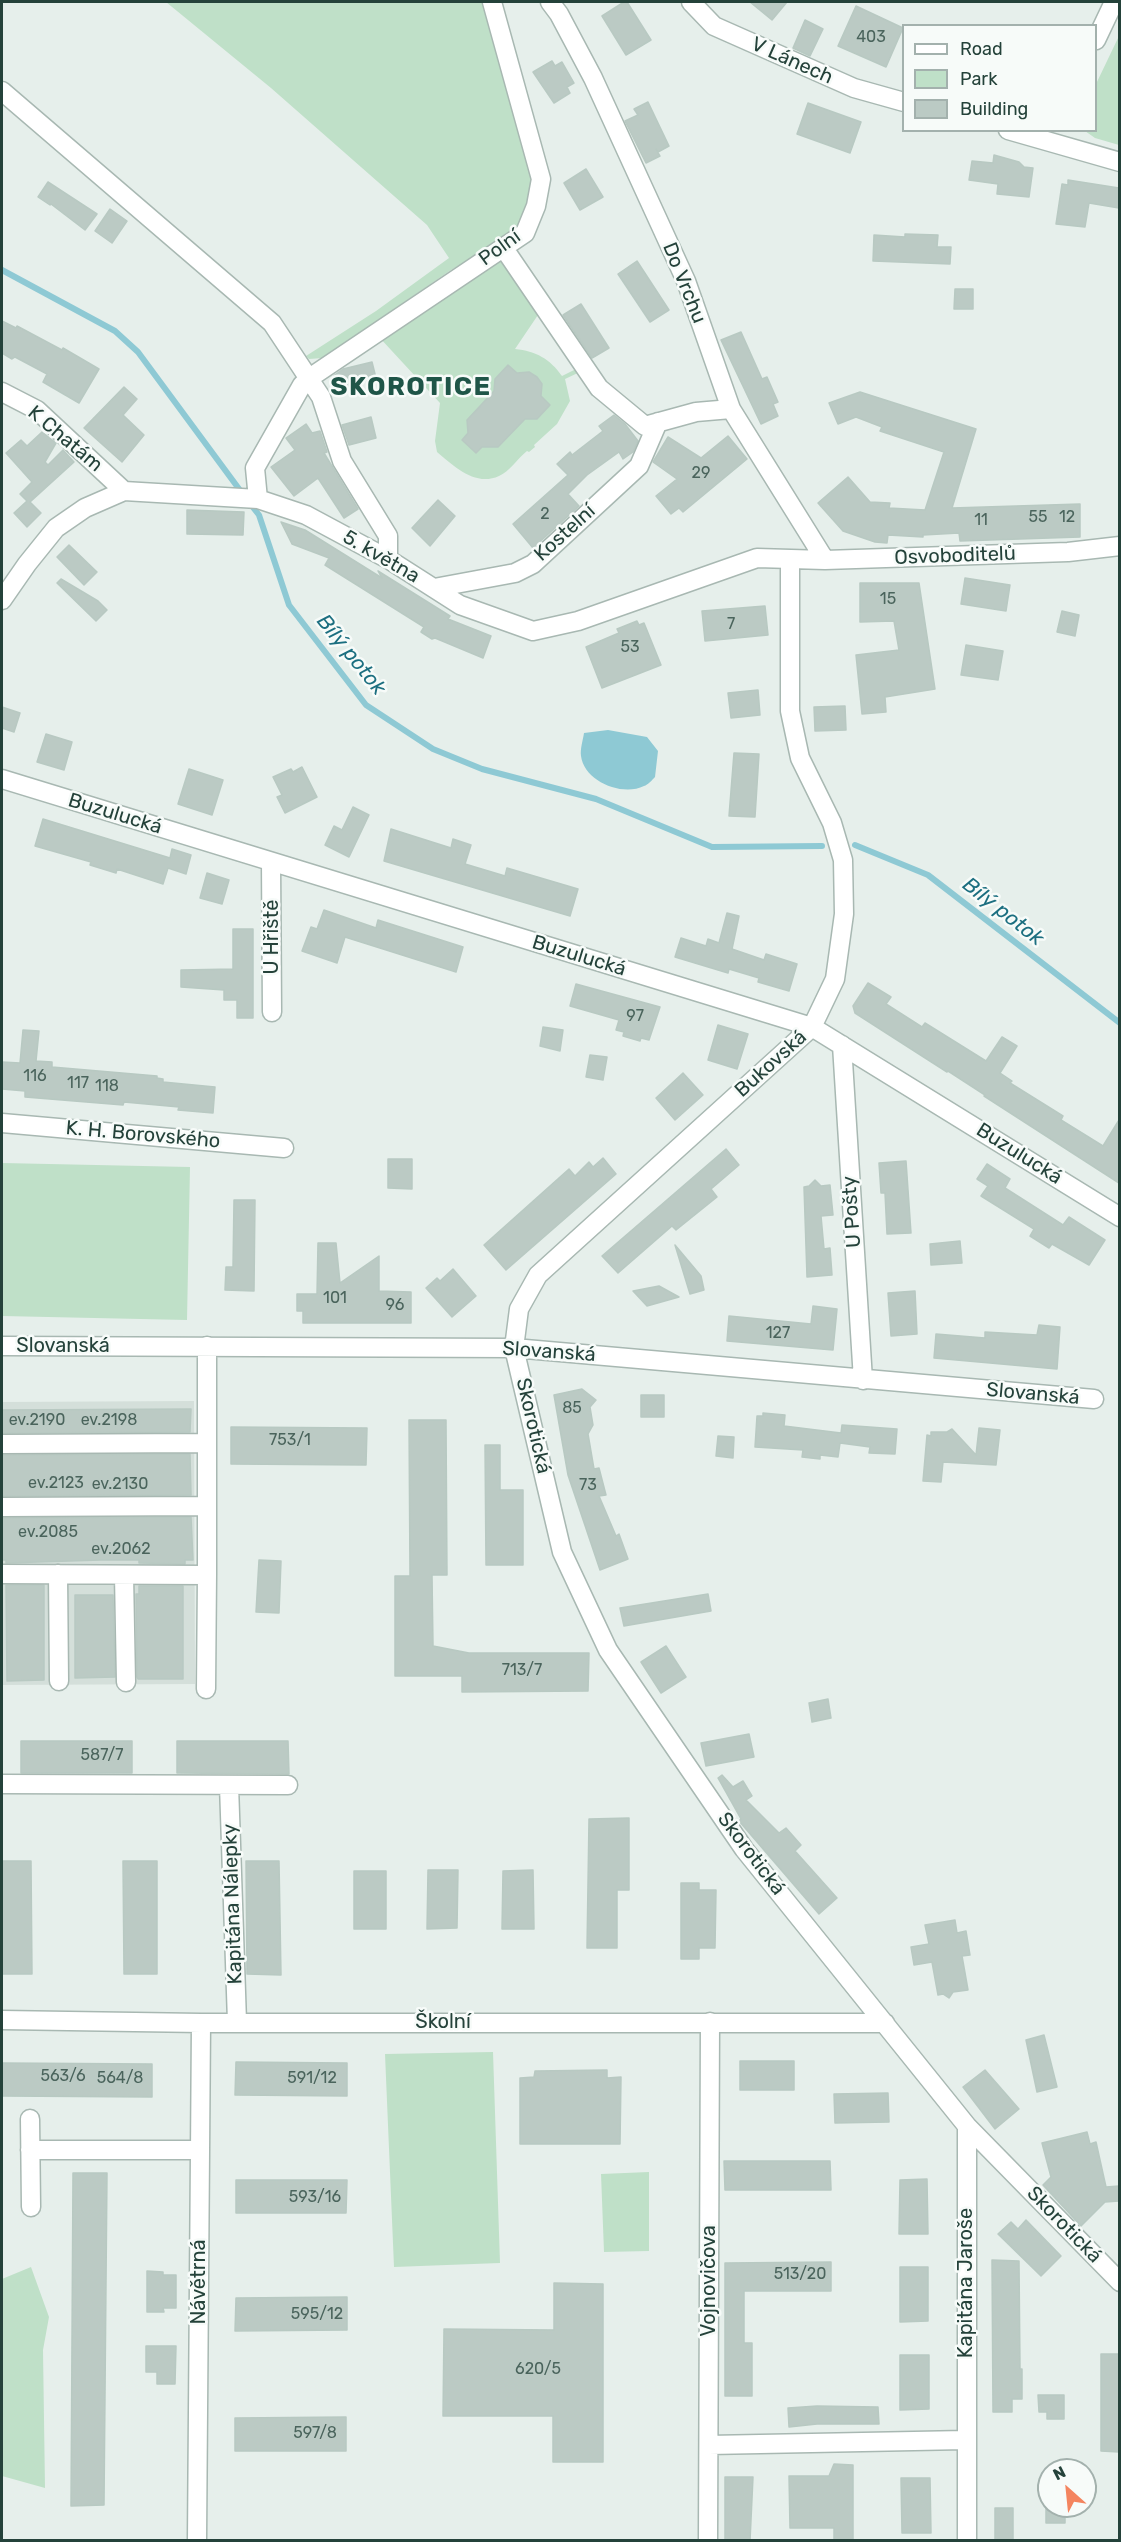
<!DOCTYPE html>
<meta charset="utf-8">
<style>
body{margin:0}
#map{position:relative;width:1121px;height:2542px;overflow:hidden;background:#e6efeb;font-family:Rubik,sans-serif}
canvas{display:block}
.frame{position:absolute;inset:0;border:3px solid #24423a;pointer-events:none}
.legend{position:absolute;left:902px;top:24px;width:195px;height:108px;box-sizing:border-box;background:#f7fbf9;border:2px solid #a3b1ad;margin:0;padding:8px 10px;list-style:none;font-size:18px;color:#24423a}
.legend li{display:flex;align-items:center;gap:12px;height:30px}
.legend b{width:30px;border:2px solid #a3b1ad}
.north{position:absolute;left:1037px;top:2458px;width:60px;height:60px;box-sizing:border-box;background:#f7fbf9;border:2px solid #a3b1ad;border-radius:50%;rotate:333deg;font-size:16px;font-weight:700;line-height:24px;text-align:center;color:#24423a}
.north::after{content:'';display:block;margin:auto;width:21px;height:27px;background:#f4845f;clip-path:polygon(50% 0,100% 100%,50% 72%,0 100%)}
</style>
<div id="map">
<canvas width="1121" height="2542"></canvas>
<div class="frame"></div>
<ul class="legend">
<li><b style="height:8px;background:#fff"></b>Road</li>
<li><b style="height:16px;background:#bfe0c8"></b>Park</li>
<li><b style="height:16px;background:#bbcac4"></b>Building</li>
</ul>
<div class="north">N</div>
</div>
<script>
const c = document.querySelector('canvas').getContext('2d');
c.lineJoin = 'round';
function fillPath(path, color) { c.fillStyle = color; c.fill(path, 'evenodd'); }
function trace(path, color, width, dash) { c.strokeStyle = color; c.lineWidth = width; c.lineCap = dash ? 'butt' : 'round'; c.setLineDash(dash || []); c.stroke(path); }
function label(font, color, halo, rows, align = 'center') {
  c.font = font + ' Rubik,sans-serif'; c.lineWidth = 5; c.setLineDash([]); c.textBaseline = 'middle'; c.strokeStyle = halo; c.fillStyle = color; for (const [text, x, y, turn = 0] of rows) {
    c.save(); c.translate(x, y); c.rotate((+turn || 0) * Math.PI / 180); c.textAlign = isNaN(turn) ? turn : align; if (halo) c.strokeText(text, 0, 0); c.fillText(text, 0, 0); c.restore();
  }
}
fillPath(new Path2D(`
 M194,1401L195,1684L2,1685V1402Z`), '#d4dfda');
fillPath(new Path2D(`
 M166,2H486L533,182L532,205L517,232L451,270L323,358L309,359L306,356L376,311L449,258L427,225L271,88Z
 M1119,36V145L1095,138L1085,131L1096,130V84Z
 M502,254L540,312L515,349C536,351 550,359 562,376L578,368L582,371L565,379L570,401L557,424L534,445L535,447L529,452L527,451C518,458 509,472 499,476C475,487 454,466 437,452L435,441L440,403L379,337Z
 M2,1163L190,1167L187,1320L2,1316Z
 M493,2052L500,2263L394,2267L385,2054Z
 M649,2172V2251L604,2252L601,2174Z
 M31,2267L49,2317L43,2350L45,2488L2,2476V2279Z`), '#bfe0c8');
fillPath(new Path2D(`
 M608,730L647,737L658,751L655,777C652,780 648,785 644,786C622,797 584,781 581,756C580,749 583,740 584,733Z`), '#8ec9d4');
trace(new Path2D(`
 M2,270L115,331L138,352L242,493
 M248,501L259,515L289,605L366,705L433,749L482,769L596,799L712,847L822,846
 M855,845L928,875L1120,1023`), '#8ec9d4', 6);
const building = new Path2D(`
 M624,2H627L651,40L626,55L602,16Z
 M750,2H787L772,20Z
 M856,6L903,28L886,67L838,46Z
 M805,20L823,29L810,56L793,48Z
 M552,61L555,66L562,62L574,83L567,87L570,93L554,103L533,72Z
 M648,102L669,146L658,152L656,149L660,156L646,163L625,121L638,115L634,109Z
 M808,103L861,122L850,153L797,134Z
 M994,155L1019,162L1024,167L1033,168L1029,197L997,194L998,184L969,180L972,161L993,163Z
 M586,169L603,197L580,210L564,183Z
 M1068,180L1119,188V208L1089,203L1085,227L1056,224L1062,184L1068,185Z
 M48,182L97,214L85,230L51,204L50,205L38,197Z
 M110,209L127,221L112,243L95,231Z
 M905,234L938,235L937,247H951L950,264L873,261L874,235L905,237Z
 M637,261L669,310L650,322L618,274Z
 M955,289H973V309H954Z
 M581,304L609,348L592,358L563,315Z
 M2,321L16,328L17,326L62,350L63,348L99,369L79,403L43,382L47,374L15,357L12,359L2,353Z
 M741,332L762,379L767,377L778,402L773,404L778,416L761,424L721,340Z
 M372,362L376,378L361,382L362,388L336,394L332,377L343,369Z
 M508,365L517,373L529,372L537,377L542,384L541,396L550,405L537,419H525L498,447H482L476,453L462,440L468,433L467,420L494,391L495,379Z
 M124,387L137,399L123,415L144,435L122,462L84,428Z
 M860,392L976,429L952,508L1080,504V537L960,541L959,533L923,535V537L888,535L887,543L875,542L843,531L818,503L848,477L870,502L890,503L889,508L925,510L944,452L880,431L882,427L856,417L838,424L829,403Z
 M614,415L625,424L638,441L633,452L623,459L619,452L587,475L568,494L579,506L533,548L513,524L568,475L557,464L570,452L572,455L603,431L599,426Z
 M371,417L376,438L349,445L342,425Z
 M306,424L312,433L320,431L327,452L324,453L358,509L344,518L318,478L294,496L271,467L295,450L286,438Z
 M42,432L56,443L45,462L48,465L63,450L74,462L30,502L41,513L27,527L14,513L27,501L20,494L32,482L6,453L21,440L27,446Z
 M728,436L747,459L683,512L679,508L671,514L656,496L677,479L653,462L668,437L701,458Z
 M438,500L455,516L430,546L412,528Z
 M187,510L244,512L243,535L187,534Z
 M281,522L305,530L382,578L378,571L450,616L448,619L491,636L483,658L435,638L432,639L421,632L424,627L325,565L329,558L292,544Z
 M69,545L97,572L84,585L57,557Z
 M965,578L1010,585L1006,611L961,604Z
 M61,579L98,601L107,610L96,621L57,583Z
 M860,583H919L935,689L885,697L886,712L862,714L856,655L899,650L894,621L860,622Z
 M765,606L768,635L705,641L702,611Z
 M1062,611L1079,615L1075,636L1057,632Z
 M637,621L639,625L644,623L661,665L602,688L586,647L619,633L617,629Z
 M966,645L1003,651L998,680L961,675Z
 M758,690L760,715L731,718L728,693Z
 M845,706L846,730L815,731L814,707Z
 M2,707L20,713L14,732L2,728Z
 M46,734L72,742L64,770L37,762Z
 M734,753L759,754L755,817L729,816Z
 M302,767L317,797L285,813L277,797L282,795L273,777L291,769L293,772Z
 M189,769L223,780L212,815L178,804Z
 M353,807L369,815L349,857L325,845L334,826L342,830Z
 M43,819L170,858L172,849L191,855L186,874L168,868L163,884L117,869L116,873L90,865L91,862L35,846Z
 M391,829L451,848L453,839L471,845L465,864L505,876L507,868L578,889L570,916L384,861Z
 M207,873L229,880L222,904L200,898Z
 M324,910L376,928L378,920L463,947L456,972L345,937L337,963L302,951L311,927L317,929Z
 M727,913L739,916L732,949L764,960L766,954L797,964L789,991L758,982L759,978L729,969L728,973L675,957L681,938L706,946L708,939L719,943Z
 M233,929H253V1018H237V1000H224V990L181,987V970L233,969Z
 M868,983L891,997L886,1004L922,1027L925,1023L986,1061L1002,1037L1017,1046L1000,1073L1012,1081L1010,1083L1063,1116L1061,1120L1103,1146L1119,1120V1183L984,1096L985,1095L948,1071L947,1072L855,1013L853,1006Z
 M576,984L660,1007L649,1040L641,1038L640,1041L623,1036L624,1032L616,1030L619,1020L570,1006Z
 M718,1025L748,1034L737,1069L708,1060Z
 M543,1027L563,1030L560,1051L540,1046Z
 M23,1030L39,1031L36,1061L52,1062V1067L157,1076V1078L163,1079V1082L215,1087L213,1113L178,1110L179,1107L124,1102L123,1105L25,1097V1091L2,1089V1062L20,1063Z
 M590,1055L607,1057L603,1080L586,1077Z
 M683,1073L703,1095L675,1120L656,1098Z
 M726,1149L739,1165L711,1189L717,1197L676,1230L672,1226L618,1273L602,1256Z
 M603,1158L616,1174L506,1270L484,1245L569,1169L575,1176L589,1162L593,1167Z
 M388,1159H412V1189L388,1188Z
 M906,1161L911,1233L887,1234L885,1193H881L879,1163Z
 M987,1164L1010,1179L1005,1188L1063,1225L1069,1217L1105,1240L1089,1265L1052,1244L1049,1248L1030,1236L1034,1229L981,1196L988,1186L977,1179Z
 M815,1180L821,1186L830,1185L833,1215L821,1216L824,1249L830,1248L832,1275L807,1277L804,1187L809,1186Z
 M234,1200H255L254,1291L225,1290L226,1267H233Z
 M960,1241L962,1263L931,1265L930,1244Z
 M318,1243H336L340,1283L379,1256V1291L411,1292V1323H303V1311H297V1294H317Z
 M675,1245L701,1276L704,1290L690,1294Z
 M453,1269L476,1296L452,1317L426,1288L437,1278L440,1281Z
 M659,1286L679,1297L647,1306L633,1291Z
 M915,1291L917,1334L891,1336L888,1293Z
 M813,1306L837,1309L833,1350L727,1341L729,1316L811,1324Z
 M1039,1325L1060,1327L1057,1369L934,1358L936,1334L985,1338V1332L1037,1335Z
 M582,1389L596,1400L590,1407L593,1425L588,1434L594,1469L599,1468L606,1495L599,1496L616,1536L619,1534L628,1559L600,1570L568,1475L554,1395Z
 M641,1395H664V1417H641Z
 M191,1409L190,1432L2,1433V1410Z
 M763,1413L785,1415L784,1426L841,1433L842,1425L897,1429L895,1454L869,1453L870,1447L840,1443L838,1457L820,1455V1459L802,1457L803,1450L755,1447L757,1416H763Z
 M409,1420H446L447,1575H432L433,1646L469,1653H589L588,1691L462,1692V1676H395V1576H410Z
 M231,1427L367,1428L366,1465L231,1464Z
 M979,1428L1000,1430L996,1465L943,1462L941,1482L923,1481L927,1435L931,1436V1432H947L952,1429L976,1455Z
 M718,1436L734,1437L733,1458L716,1456Z
 M485,1445H500V1490H523V1565H486Z
 M190,1454L191,1495L2,1496V1455Z
 M191,1517L193,1560H185V1564L139,1563V1560H101L6,1563V1560H2V1518Z
 M259,1560L281,1561L279,1613L256,1612Z
 M6,1585H44V1680L7,1681Z
 M139,1586H183V1679H138L137,1677L136,1594H139Z
 M708,1594L711,1611L624,1626L620,1608Z
 M75,1595H113L115,1677L75,1678Z
 M666,1646L686,1677L661,1693L641,1662Z
 M828,1699L831,1718L812,1722L809,1703Z
 M749,1734L754,1757L706,1766L701,1743Z
 M21,1741H132V1773H21Z
 M177,1741H288L289,1774L177,1773Z
 M722,1775L733,1787L743,1781L752,1796L746,1800L779,1833L786,1828L801,1845L795,1851L837,1898L819,1914L739,1821L741,1819L718,1778Z
 M629,1818V1890H617V1948H587L589,1819Z
 M2,1861H31L32,1974H2Z
 M123,1861H157V1974H124Z
 M246,1861H279L281,1975L247,1974Z
 M428,1870H458L457,1928L427,1929Z
 M533,1870L534,1929H502L503,1871Z
 M354,1871H386V1929H354Z
 M681,1883H699V1890H716L715,1948H699V1959H681Z
 M955,1920L957,1933L966,1931L970,1955L962,1956L968,1990L953,1992L949,1998L943,1994L938,1995L932,1962L914,1965L911,1947L929,1944L925,1925Z
 M1044,2035L1057,2087L1037,2092L1026,2040Z
 M740,2061H794V2090H740Z
 M236,2062L347,2063V2096L235,2095Z
 M2,2063L152,2064V2097L2,2096Z
 M607,2070V2078L621,2077L620,2144H520V2078L534,2077L535,2071Z
 M985,2070L1019,2109L995,2129L963,2087Z
 M888,2093L889,2122L835,2123L834,2094Z
 M1087,2132L1090,2144L1096,2142L1106,2187L1119,2186V2201L1105,2202L1081,2226L1043,2185L1051,2177L1042,2143Z
 M724,2161H830L831,2190H725Z
 M73,2173H107L104,2505L71,2506Z
 M927,2179L928,2234H899L900,2180Z
 M236,2180H347L346,2213H236Z
 M1026,2220L1061,2256L1041,2276L998,2234L1011,2222L1018,2229Z
 M992,2260L1019,2261L1020,2369H1022V2399H1012V2412H993Z
 M831,2262V2291H744V2343H752V2396H725V2263Z
 M900,2267H928V2321L900,2322Z
 M147,2271L163,2272V2275H176V2308H163L164,2312H147Z
 M554,2283L603,2284V2462H553V2416H443L444,2329L554,2330Z
 M347,2297V2330L235,2331L236,2298Z
 M146,2346H176L175,2384H157V2372H146Z
 M1101,2354H1119V2452L1101,2451Z
 M900,2355H929V2409L900,2410Z
 M1038,2395H1064V2419H1047V2412H1039Z
 M817,2406L878,2407L879,2424H817L789,2427L788,2408Z
 M346,2417V2451H235V2418Z
 M834,2464L853,2465V2541H834V2528H790L789,2476H829Z
 M725,2477H753L750,2541H725Z
 M901,2478H930L931,2533H902Z
 M1046,2506H1065V2523H1046Z
 M995,2508H1013V2541H995Z`);
fillPath(building, '#bbcac4');
trace(building, '#b8c9c2', 1.5);
const minor = new Path2D(`
 M550,2L559,14L593,78L686,281L731,409L825,560
 M691,2L714,26L854,88L904,102
 M1096,40L1114,2
 M2,91L272,323L321,397L342,461L388,536V559
 M1008,130L1120,162
 M503,247L599,388L645,426L696,412L731,409
 M2,392L37,410L124,491
 M258,499L255,468L302,385L308,379L525,233L536,206L541,179L492,2
 M790,561V711L800,758L832,823L843,860L844,914L835,979L812,1027L538,1275L519,1309L514,1348L562,1552L608,1650L744,1849L967,2126L1120,2282
 M434,588L515,573L533,564L639,466L658,422
 M2,600L27,564L56,528L85,508L124,491L258,499L306,515L388,559L460,605L533,631L578,621L757,558L825,560L1068,552L1120,546
 M2,779L812,1027L1120,1217
 M271,862L272,1012
 M842,1045L863,1380
 M2,1123L284,1148
 M2,1346L514,1348L1094,1399
 M2,1444L206,1443
 M2,1507L206,1506
 M2,1574L207,1575V1346
 M58,1574L59,1681
 M124,1575L126,1682
 M206,1689L207,1575
 M2,1784L288,1785
 M229,1785L237,2022
 M2,2020L201,2023H885
 M30,2119L31,2207
 M967,2126V2540
 M30,2150H200
 M709,2445L965,2440
 M197,2540L201,2023
 M708,2540L710,2022`);
trace(minor, '#a8b8b2', 21);
trace(minor, '#fff', 18);
label('16px', '#4a645c', null, [
 ["403",871,37],
 ["29",701,473],
 ["2",545,514],
 ["55",1038,517],
 ["12",1067,517],
 ["11",981,520],
 ["15",888,599],
 ["7",731,624],
 ["53",630,647],
 ["97",635,1016],
 ["116",35,1076],
 ["117",78,1083],
 ["118",107,1086],
 ["101",335,1298],
 ["96",395,1305],
 ["127",778,1333],
 ["85",572,1408],
 ["ev.2190",37,1420],
 ["ev.2198",109,1420],
 ["753/1",290,1440],
 ["ev.2123",56,1483],
 ["ev.2130",120,1484],
 ["73",588,1485],
 ["ev.2085",48,1532],
 ["ev.2062",121,1549],
 ["713/7",522,1670],
 ["587/7",102,1755],
 ["563/6",63,2076],
 ["564/8",120,2078],
 ["591/12",312,2078],
 ["593/16",315,2197],
 ["513/20",800,2274],
 ["595/12",317,2314],
 ["620/5",538,2369],
 ["597/8",315,2433]
]);
label('20px', '#24423a', '#f7fbf9', [
 ["V Lánech",792,61,24],
 ["Polní",500,248,-36],
 ["Do Vrchu",684,283,68],
 ["K Chatám",65,439,40],
 ["Kostelní",565,533,-42],
 ["Osvoboditelů",955,556,-2],
 ["5. května",381,557,30],
 ["Buzulucká",115,814,17],
 ["U Hřiště",272,937,-90],
 ["Buzulucká",579,956,17],
 ["Bukovská",771,1064,-42],
 ["K. H. Borovského",143,1135,5],
 ["Buzulucká",1019,1154,32],
 ["U Pošty",852,1212,-94],
 ["Slovanská",63,1346],
 ["Slovanská",549,1352,4],
 ["Slovanská",1033,1394,5],
 ["Skorotická",533,1426,77],
 ["Skorotická",751,1854,53],
 ["Kapitána Nálepky",233,1904,-92],
 ["Školní",443,2022],
 ["Skorotická",1064,2225,46],
 ["Vojnovičova",709,2281,-90],
 ["Návětrná",199,2282,-90],
 ["Kapitána Jaroše",966,2283,-90]
]);
label('italic 21px', '#1c6f80', '#f7fbf9', [
 ["Bílý potok",351,655,51],
 ["Bílý potok",1003,912,38]
]);
c.letterSpacing = '1.5px';
label('bold 26px', '#1f5548', '#f7fbf9', [
 ["SKOROTICE",411,387]
]);
c.letterSpacing = '0px';
</script>
